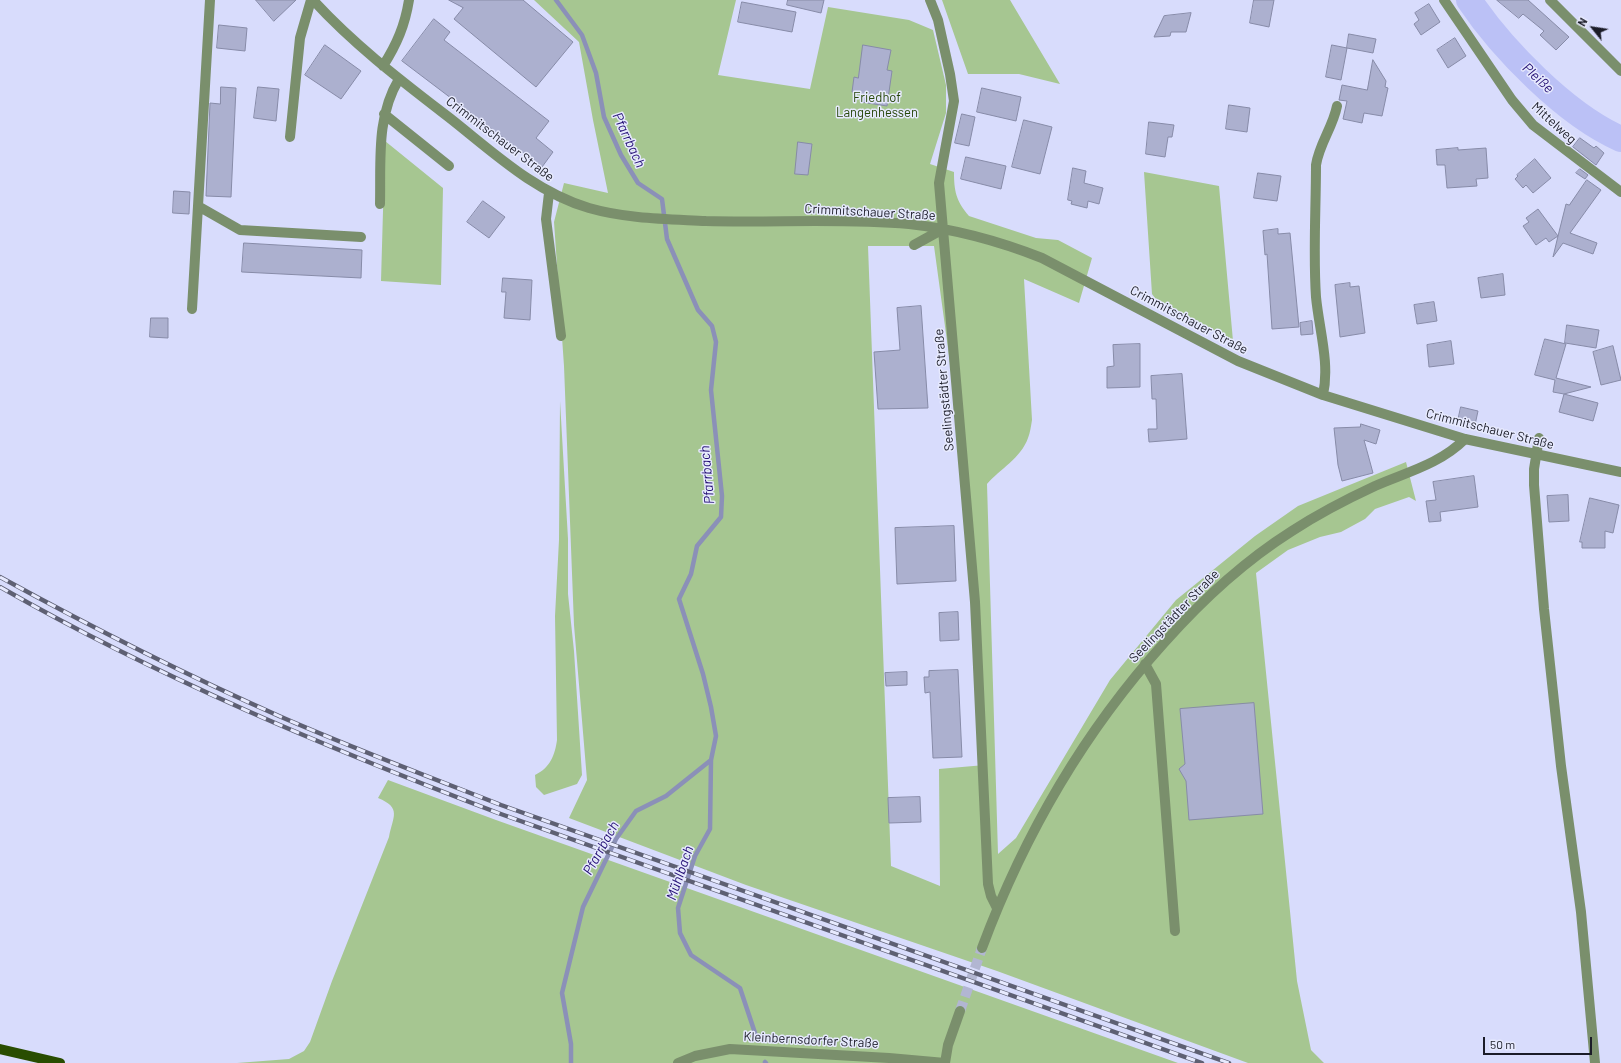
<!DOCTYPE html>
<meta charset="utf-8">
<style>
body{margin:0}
#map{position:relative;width:1621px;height:1063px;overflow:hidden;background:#d8dcfc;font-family:Barlow,sans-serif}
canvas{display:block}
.north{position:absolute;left:1573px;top:8px;width:40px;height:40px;-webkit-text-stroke:3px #e7eafe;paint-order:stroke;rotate:300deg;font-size:11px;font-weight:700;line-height:16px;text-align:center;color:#1b1c28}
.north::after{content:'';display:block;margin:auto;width:14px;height:18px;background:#1b1c28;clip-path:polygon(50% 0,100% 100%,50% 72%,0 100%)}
.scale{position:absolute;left:1483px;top:1037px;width:109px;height:18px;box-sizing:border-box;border:2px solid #1b1c28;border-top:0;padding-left:5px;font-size:12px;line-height:14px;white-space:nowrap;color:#1b1c28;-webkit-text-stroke:3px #e7eafe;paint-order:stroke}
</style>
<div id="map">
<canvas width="1621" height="1063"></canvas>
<div class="north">N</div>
<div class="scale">50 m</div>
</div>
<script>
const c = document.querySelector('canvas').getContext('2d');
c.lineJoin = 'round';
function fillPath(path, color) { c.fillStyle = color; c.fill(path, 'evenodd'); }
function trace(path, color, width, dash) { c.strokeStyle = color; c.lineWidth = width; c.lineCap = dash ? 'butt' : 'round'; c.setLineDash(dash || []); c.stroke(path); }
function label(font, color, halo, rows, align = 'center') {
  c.font = font + ' Barlow,sans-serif'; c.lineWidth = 3; c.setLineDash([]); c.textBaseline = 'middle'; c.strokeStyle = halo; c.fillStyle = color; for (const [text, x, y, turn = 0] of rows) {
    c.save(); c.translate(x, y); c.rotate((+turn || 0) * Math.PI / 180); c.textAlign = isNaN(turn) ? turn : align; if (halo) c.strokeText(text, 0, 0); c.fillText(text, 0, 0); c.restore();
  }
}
fillPath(new Path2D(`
 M534,0H736L718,75L810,89L828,7L909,20L933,30L946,85V113L930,164L954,172C954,191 956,201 969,216L1036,238L1058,240L1092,258L1079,303L1024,279L1032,420C1031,426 1030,433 1028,438C1021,458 1000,469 987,484L998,854L1016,838L1110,680L1176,600L1255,536L1298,506L1406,462L1416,501L1409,497L1375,509L1365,519L1341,532L1320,537L1288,550L1256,573L1297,981L1311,1050L1324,1063H1248L997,971L746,885L569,818L587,780L574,625L564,366L554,222L564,183L608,193L593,120L579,42ZM868,246H934L967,487L985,765L939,769L940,886L891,866Z
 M942,0H1010L1060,84L1019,74H968Z
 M385,141L443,188L441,285L381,281Z
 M1144,172L1219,186L1233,341L1155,298L1152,294Z
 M560,401L568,539V594L574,651L582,775L577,784L544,795L536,787L535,775C550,768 555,755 557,740L555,616L559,540Z
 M388,780L496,820L1178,1063H237L289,1059L304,1051L310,1042L332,981L389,837C393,816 402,808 378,798Z`), '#a6c691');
trace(new Path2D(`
 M556,0L582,35L596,73L604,117L621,155L638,183L662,199L667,239L698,310L712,326L716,342L711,390L722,496L721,517L697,546L691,574L679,599L703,674L711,707L716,736L711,760L666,796L636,811L616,839L583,907L562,993L571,1044V1063
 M711,760L710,829L695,856L678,908L680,933L691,955L740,988L756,1036
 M765,1062L766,1063`), '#8b90b8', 4.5);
trace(new Path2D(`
 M1469,0C1502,49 1566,115 1621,139`), '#bbc1f6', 26);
const building = new Path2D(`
 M256,0H296L274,21Z
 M449,0H523L573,42L536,87L454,19L463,8Z
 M788,0H824L821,13L787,5Z
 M1254,0H1274L1269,27L1250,23Z
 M1497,0H1528L1569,37L1556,50L1540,35L1544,31L1523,14L1519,18Z
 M742,2L796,12L792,32L738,22Z
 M1429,4L1440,22L1421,35L1414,24L1419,20L1415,13Z
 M1191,13L1186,32H1171L1170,36L1154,37L1164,16Z
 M434,19L450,32L444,40L549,121L536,138L553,152L542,167L402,61Z
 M219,25L247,28L245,51L217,48Z
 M1349,34L1376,39L1373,53L1347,48Z
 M1455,38L1466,56L1448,68L1437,50Z
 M325,45L361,71L341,99L305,75Z
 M863,45L891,50L887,70L892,71L887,106L861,102L862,94L852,92L854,77L858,78Z
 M1332,45L1347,48L1341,80L1326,77Z
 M1373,60L1386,81L1385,87L1388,88L1382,116L1364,113L1362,123L1343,119L1347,101L1339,100L1342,85L1367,90Z
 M221,87L236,88L231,197L206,196L210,103L220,104Z
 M258,87L279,89L276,121L254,118Z
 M982,88L1021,97L1016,121L977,112Z
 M1229,105L1250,108L1247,132L1226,129Z
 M962,114L975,117L969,146L955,143Z
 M1024,120L1052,127L1040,174L1012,167Z
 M1149,122L1174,125L1172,137H1168L1165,157L1146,154Z
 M1580,138L1594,148L1596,146L1604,153L1596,165L1573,147Z
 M798,142L812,144L808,175L795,174Z
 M1458,148V150L1486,148L1488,178L1476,179L1477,186L1447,188L1445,165H1437L1436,150Z
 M966,157L1006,166L1001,189L961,179Z
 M1535,159L1551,178L1533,193L1526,185L1523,188L1515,179L1518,176L1517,175Z
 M1073,168L1086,171L1084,183L1103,188L1099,204L1088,201L1087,208L1071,204L1072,201L1068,200Z
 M1580,169L1588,175L1585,179L1576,173Z
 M1258,173L1281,176L1277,201L1254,198Z
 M1587,180L1601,190L1570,233L1597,243L1593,254L1563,243L1553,257L1558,236L1549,242L1546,238L1536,245L1523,226L1529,222L1526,218L1538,209L1558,236L1566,204L1569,205Z
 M174,191L190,192L189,214L173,213Z
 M483,201L505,217L489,238L467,222Z
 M1278,229V234L1290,233L1299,327L1272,329L1267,254L1265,255L1263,231Z
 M244,243L362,250L361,278L242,272Z
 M1503,274L1505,295L1481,298L1478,278Z
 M503,278L532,280L530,320L504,318L506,292H502Z
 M1350,283V287L1359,286L1365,333L1340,337L1335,285Z
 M1434,302L1437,321L1417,324L1414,305Z
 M921,306L928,408L878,409L874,352L900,350L897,308Z
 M151,318H168V338L150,337Z
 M1312,321L1313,334L1301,335L1300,323Z
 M1567,325L1599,330L1596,348L1565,343Z
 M1545,339L1566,344L1556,378L1591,387L1564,394L1598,403L1593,421L1559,412L1564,394L1553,392L1555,380L1535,375Z
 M1451,341L1454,364L1429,367L1427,345Z
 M1140,344V387L1107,388V367L1114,366L1113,345Z
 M1613,346L1621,380L1601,385L1593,352Z
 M1182,374L1187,439L1149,442L1148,429H1157L1156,399H1152L1151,376Z
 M1461,407L1478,411L1475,425L1458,421Z
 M1361,424L1380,430L1376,444L1364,440L1373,473L1342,481L1338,465L1334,428L1360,427Z
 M1474,476L1478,507L1440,512L1441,521L1429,522L1426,501L1436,500L1433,482Z
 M1568,495L1569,521L1549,522L1547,496Z
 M1590,498L1619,505L1613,533L1605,531V548H1582V542H1580Z
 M954,526L956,581L897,584L895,528Z
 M958,612L959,640L940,641L939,613Z
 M958,670L962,757L933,758L930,692L925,693L924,677H929V671Z
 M907,672V685L886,686L885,673Z
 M1254,703L1263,814L1189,820L1186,781L1179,769L1185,764L1180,709Z
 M920,797L921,822L889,823L888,798Z`);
fillPath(building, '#acb0cf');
trace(building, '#878ba8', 1);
trace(new Path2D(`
 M960,1011L982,948`), '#b2b6d2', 10, [10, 5]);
trace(new Path2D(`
 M313,0C354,45 403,82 451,119C494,153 535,192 589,208C627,219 668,219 706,221C773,223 841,218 909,224C955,229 999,241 1042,258L1238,361L1323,395L1465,439L1621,472
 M930,0L938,20L950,74L954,101L939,183L975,602L988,884L991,896L997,908
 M1444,0L1512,100L1533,125L1621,192
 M1550,0L1621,71
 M383,66C397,44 405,25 409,0
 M384,114L449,166
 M290,137L300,38L311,0
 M549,193L546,219L561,336
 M380,204C381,161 376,117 399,79
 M198,206L240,230L361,237
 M914,245L943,229
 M192,309L210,0
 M1323,395C1330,363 1319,329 1316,297C1313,253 1316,209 1316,165C1319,144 1333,127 1337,106
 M1539,438L1534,469V485L1544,609L1561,766L1581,912L1595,1063
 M1145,664L1156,684L1175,931
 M982,948C1024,835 1083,733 1164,643C1202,600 1243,562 1292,531C1318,514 1347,499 1375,486C1407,472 1440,464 1465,439
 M678,1063L695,1056L730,1049L889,1058L945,1063
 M945,1063L948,1045L960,1011`), '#7a8f6c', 10);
trace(new Path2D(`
 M0,1049L60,1063`), '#294d01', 10);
const rail = new Path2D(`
 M0,577C91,627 184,674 279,716C352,748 427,776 501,805L1229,1063
 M0,587C159,678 328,748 498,813L1202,1063`);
trace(rail, '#5e6073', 4.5);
trace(rail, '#e7eafe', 3, [9]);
label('13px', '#274609', '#e7eafe', [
 ["Friedhof",877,98],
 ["Langenhessen",877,113]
]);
label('13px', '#1b1c28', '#e7eafe', [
 ["Mittelweg",1554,123,42],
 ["Crimmitschauer Straße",500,139,37],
 ["Crimmitschauer Straße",870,212,3],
 ["Crimmitschauer Straße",1189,320,28],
 ["Seelingstädter Straße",944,390,-95],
 ["Crimmitschauer Straße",1490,429,14],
 ["Seelingstädter Straße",1174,616,-46],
 ["Kleinbernsdorfer Straße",811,1040,3]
]);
label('italic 14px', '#230f74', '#e7eafe', [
 ["Pleiße",1538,78,43],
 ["Pfarrbach",629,140,65],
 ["Pfarrbach",707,475,-95],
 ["Pfarrbach",601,848,-61],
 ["Mühlbach",680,873,-71]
]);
</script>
